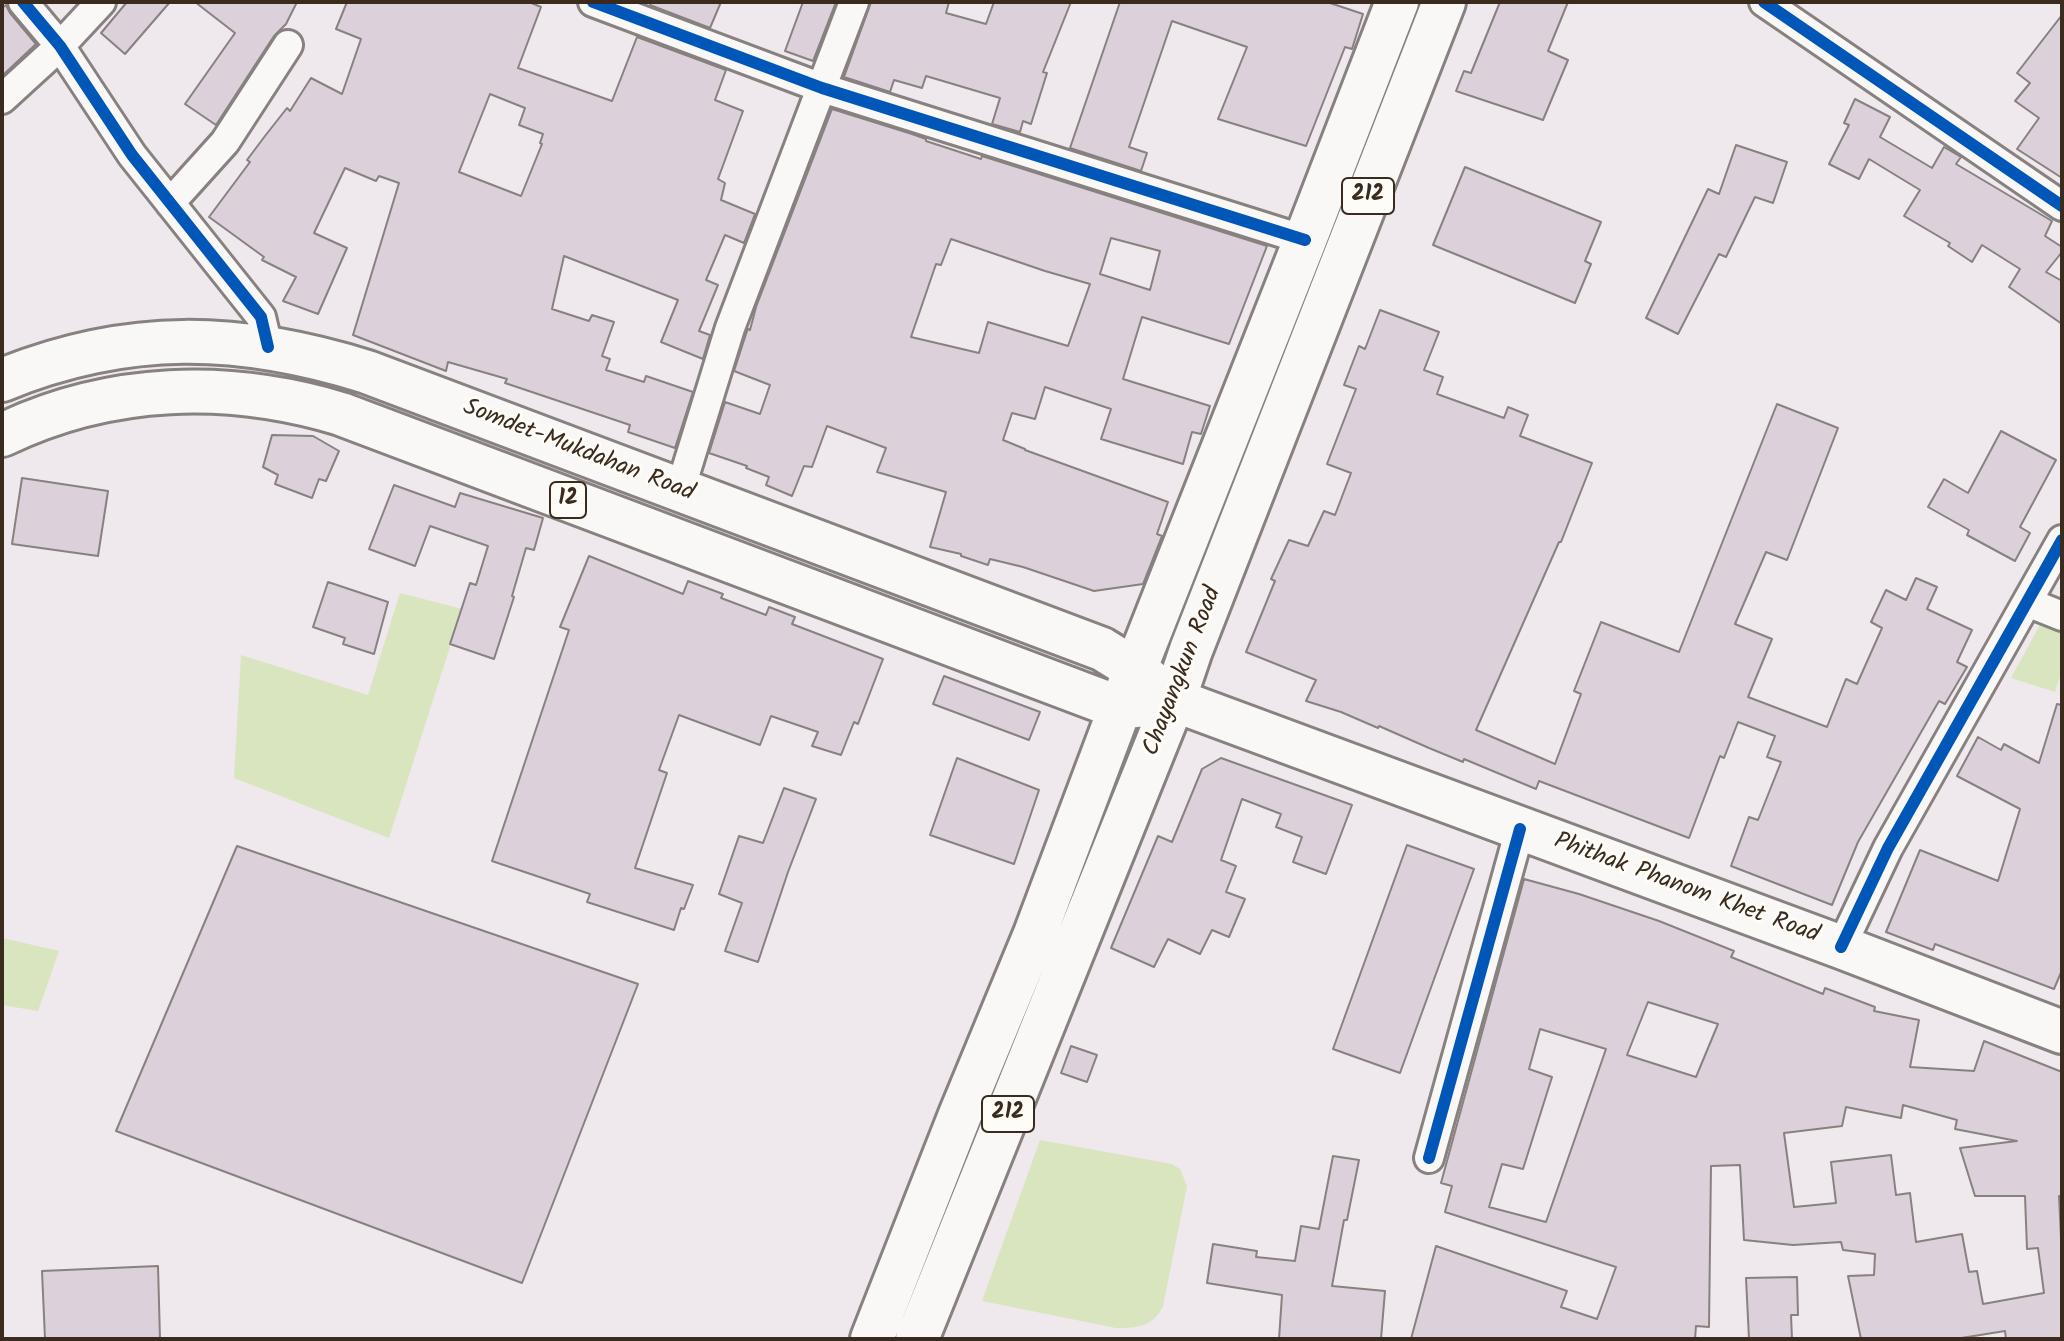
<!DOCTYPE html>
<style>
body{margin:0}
#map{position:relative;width:2064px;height:1341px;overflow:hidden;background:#efe8ec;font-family:Kalam,sans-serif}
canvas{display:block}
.frame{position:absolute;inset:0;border:4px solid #3b2a1e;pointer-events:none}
</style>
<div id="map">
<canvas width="2064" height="1341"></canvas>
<div class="frame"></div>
</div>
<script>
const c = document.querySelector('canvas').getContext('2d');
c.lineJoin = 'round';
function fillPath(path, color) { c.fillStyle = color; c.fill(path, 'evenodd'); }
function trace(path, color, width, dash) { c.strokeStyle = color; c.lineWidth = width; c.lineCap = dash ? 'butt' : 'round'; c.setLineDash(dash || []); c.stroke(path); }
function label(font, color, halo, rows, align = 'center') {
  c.font = font + ' Kalam,sans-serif'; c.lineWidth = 6; c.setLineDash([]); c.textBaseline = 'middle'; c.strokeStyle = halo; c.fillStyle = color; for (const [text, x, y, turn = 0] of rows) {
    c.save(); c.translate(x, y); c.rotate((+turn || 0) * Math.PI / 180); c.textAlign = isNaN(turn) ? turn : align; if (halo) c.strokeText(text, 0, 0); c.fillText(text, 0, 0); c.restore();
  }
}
fillPath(new Path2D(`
 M400,593L462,609L389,838L234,778L241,655L368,695Z
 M2042,621L2062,629V670L2055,692L2011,678Z
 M2,938L59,951L38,1011L2,1005Z
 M1040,1140L1172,1164L1180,1169L1187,1186L1163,1306C1153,1327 1137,1328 1116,1328L982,1301Z`), '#d9e5bf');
const building = new Path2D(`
 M127,2H170L125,54L101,33Z
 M195,2H297L286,24L274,36L216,125L185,104L235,33Z
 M347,2H529L541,7L518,68L612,101L637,37L726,70L715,100L743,111L718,179L725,183L721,200L755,214L744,243L725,235L706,280L718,285L699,331L710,335L703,359L661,342L678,300L564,256L552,309L589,321L592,315L614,322L602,356L610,359L606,370L644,382L646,376L693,392L675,448L628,432L630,425L505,383L507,379L448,362L446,371L353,335L399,183L379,176L376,181L345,168L314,233L347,248L318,314L283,301L296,277L262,260L264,257L209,217L250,162L247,160L265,136L287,108L290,111L311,78L342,94L361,39L336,29ZM490,94L525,108L519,125L543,134L540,143L542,144L521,196L459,172Z
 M651,2H721L710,28L650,5Z
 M803,2H836L813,61L785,51Z
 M871,2H949L946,13L986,24L994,2H1071L1043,72L1047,73L1031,124L1023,121L1020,132L992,124L1000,98L926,76L922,88L894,80L890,92L844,77Z
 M1120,2H1327L1363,14L1352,49L1345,47L1306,146L1218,119L1247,47L1172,21L1129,147L1147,153L1141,171L1070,148Z
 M1500,2H1568L1548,51L1568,60L1543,120L1456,91L1464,71L1471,73Z
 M6,5L10,13L36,44L2,76V8Z
 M2062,15V178L2017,149L2039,118L2015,101L2030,83L2017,73Z
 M1855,99L1890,117L1880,137L1932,168L1944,147L1961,157L1956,164L2052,221L2045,236L2062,247V252L2046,272L2062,281V324L2009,287L2020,269L1982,245L1972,262L1948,246L1950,243L1904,216L1920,190L1869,159L1859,179L1829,164L1849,125L1844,123Z
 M832,109L912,134L926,139V141L981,159L982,156L1267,246L1229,344L1142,317L1123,379L1210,406L1201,434L1192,432L1183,464L1101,439L1111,409L1045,387L1035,419L1012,413L1003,440L1025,449V450L1168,502L1157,534L1162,536L1143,584L1094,591L1023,567L990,559L988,565L961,556V554L930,547L946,492L877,472L886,448L827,426L812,467L804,466L792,496L766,485L769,477L746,468L747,466L709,453L725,402L760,414L770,385L734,371L746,334L748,329L750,330L756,307ZM1111,238L1160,251L1150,290L1100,274ZM951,239L1045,271L1090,284L1068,346L988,322L979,353L911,337L936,264L941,265Z
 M1736,145L1787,162L1773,203L1755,197L1726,257L1719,254L1678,334L1646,318L1708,189L1719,194Z
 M1465,167L1601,222L1585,261L1591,264L1575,303L1433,245Z
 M1380,310L1439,332L1424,370L1443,377L1437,394L1504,418L1508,407L1528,415L1520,436L1592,463L1561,542H1559L1476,730L1555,764L1581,694L1574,691L1601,622L1679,652L1777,404L1838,428L1787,560L1766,552L1735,624L1772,639L1748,697L1827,727L1846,679L1857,684L1882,628L1871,622L1886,590L1906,600L1916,578L1937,587L1927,609L1972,630L1957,662L1967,667L1945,704L1939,701L1858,842L1832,905L1731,866L1749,817L1758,820L1781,762L1767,757L1775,736L1738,722L1724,758L1720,756L1689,838L1539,781L1536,789L1464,759L1463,762L1429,748L1379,726L1378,728L1341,712L1306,701L1316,680L1246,652L1275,581L1271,579L1289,540L1308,546L1324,511L1335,515L1351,473L1327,464L1356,389L1344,385L1359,346L1365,349Z
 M2001,431L2056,460L2020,527L2030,533L2015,561L1967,535L1969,530L1928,507L1944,479L1968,493Z
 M272,435L313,436L339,451L326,481L319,479L312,498L275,484L278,475L263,467Z
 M22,478L108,491L98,556L12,544Z
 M394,485L455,507L460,493L543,518L534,550L526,548L512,596L514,597L494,659L450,644L470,583L476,585L488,546L430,526L415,566L369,549Z
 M589,556L683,594L688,581L723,594L721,598L766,615L769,607L795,617L792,624L883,659L858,724L854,722L841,755L812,746L818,732L771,716L760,745L679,715L659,770L667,773L635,868L693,885L684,909L681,908L674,930L587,902L590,894L492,861L569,630L560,627Z
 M328,582L388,602L374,654L343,644L345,638L313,627Z
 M944,676L1040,712L1029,740L933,704Z
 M2057,704L2062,705V970L2054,989L1935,944L1933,950L1886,932L1920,850L1998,881L2020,809L1957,776L1978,737L2001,750L2004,744L2039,763Z
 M957,758L1039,790L1014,864L930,835Z
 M1221,758L1352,805L1326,874L1293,862L1302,837L1276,827L1281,814L1242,799L1221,860L1236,866L1226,892L1245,899L1229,937L1212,930L1200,954L1168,939L1154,967L1111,948L1158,836L1172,842L1202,769Z
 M784,788L816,799L788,872L758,962L725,951L742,903L719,894L739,836L763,843Z
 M1407,845L1474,869L1400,1073L1333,1049Z
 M237,846L638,984L522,1283L116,1131Z
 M1524,879L1579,894L1659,921L1734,951L1731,957L1823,994L1825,988L1875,1007L1874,1011L1919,1020L1910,1067L1974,1071L1984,1041L2062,1072V1196H2059L2062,1259V1339H2006L2005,1331L1955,1339H1861L1848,1276L1874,1275L1875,1254L1843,1250L1841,1242L1793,1245L1744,1240L1740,1165L1711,1166L1709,1327L1696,1326L1695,1339H1411L1436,1246L1567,1291L1561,1307L1597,1319L1616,1267L1445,1212L1452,1186L1441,1183ZM1648,1002L1718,1024L1696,1077L1627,1055ZM1540,1029L1606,1049L1546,1222L1489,1207L1502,1164L1523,1169L1552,1077L1529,1069ZM1903,1105L1957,1120L1955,1129L2017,1141L1960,1148L1975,1196H2025L2027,1249L2038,1248L2044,1293L1983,1304L1977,1271L1969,1272L1962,1234L1916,1242L1910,1193L1896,1195L1891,1155L1831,1162L1836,1203L1794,1207L1784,1133L1842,1126L1846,1107L1901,1118Z
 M1071,1046L1097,1055L1087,1082L1061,1073Z
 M1333,1156L1359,1160L1347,1220H1344L1332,1286L1385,1291L1381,1339H1279L1282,1295L1207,1283L1213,1244L1257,1251L1256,1257L1295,1261L1301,1226L1319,1229Z
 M158,1266L160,1339H45L42,1271Z
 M1797,1277L1798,1315H1791L1792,1339H1749L1746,1278Z`);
fillPath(building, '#dcd0da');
trace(building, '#878180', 2);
const minor = new Path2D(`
 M23,2L60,46L132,155L261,317L268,347
 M593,2L822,88L1305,240
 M1764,2L2062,206
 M2,99L60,46L101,2
 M170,203L225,142L288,45
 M680,490L730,328L854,2
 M2027,602L2062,616
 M1841,947L1888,848L2062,540
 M1429,1158L1520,829`);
const primary = new Path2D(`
 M2,380C127,329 239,332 367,372L1102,649L1136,670L1174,700L1841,947L2062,1032
 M2,435C110,383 228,380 341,414L1120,708L1146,705
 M872,1339L960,1115L1035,934L1120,708L1305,240L1397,2
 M917,1339L1174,700L1191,650L1444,2`);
trace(minor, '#878180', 34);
trace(primary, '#878180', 48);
trace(minor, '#f9f8f7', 28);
trace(primary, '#f9f8f7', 42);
trace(new Path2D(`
 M23,2L60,46L132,155L261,317L268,347
 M593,2L822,88L1305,240
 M1764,2L2062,206
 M1841,947L1888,848L2062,540
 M1429,1158L1520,829`), '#0057b8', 12);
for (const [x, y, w] of [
 [1368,196,52],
 [568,500,36],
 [1008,1114,52]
]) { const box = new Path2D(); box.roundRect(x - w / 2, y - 18, w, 36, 6); c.fillStyle = '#fdfcf7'; c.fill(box); trace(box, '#3b2a1e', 2); }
label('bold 22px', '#3b2a1e', null, [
 ["212",1368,196],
 ["12",568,500],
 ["212",1008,1114]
]);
label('24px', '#3b2a1e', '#fdfcf7', [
 ["Somdet-Mukdahan Road",578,452,21],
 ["Chayangkun Road",1184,672,-69],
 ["Phithak Phanom Khet Road",1686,890,20]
]);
</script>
